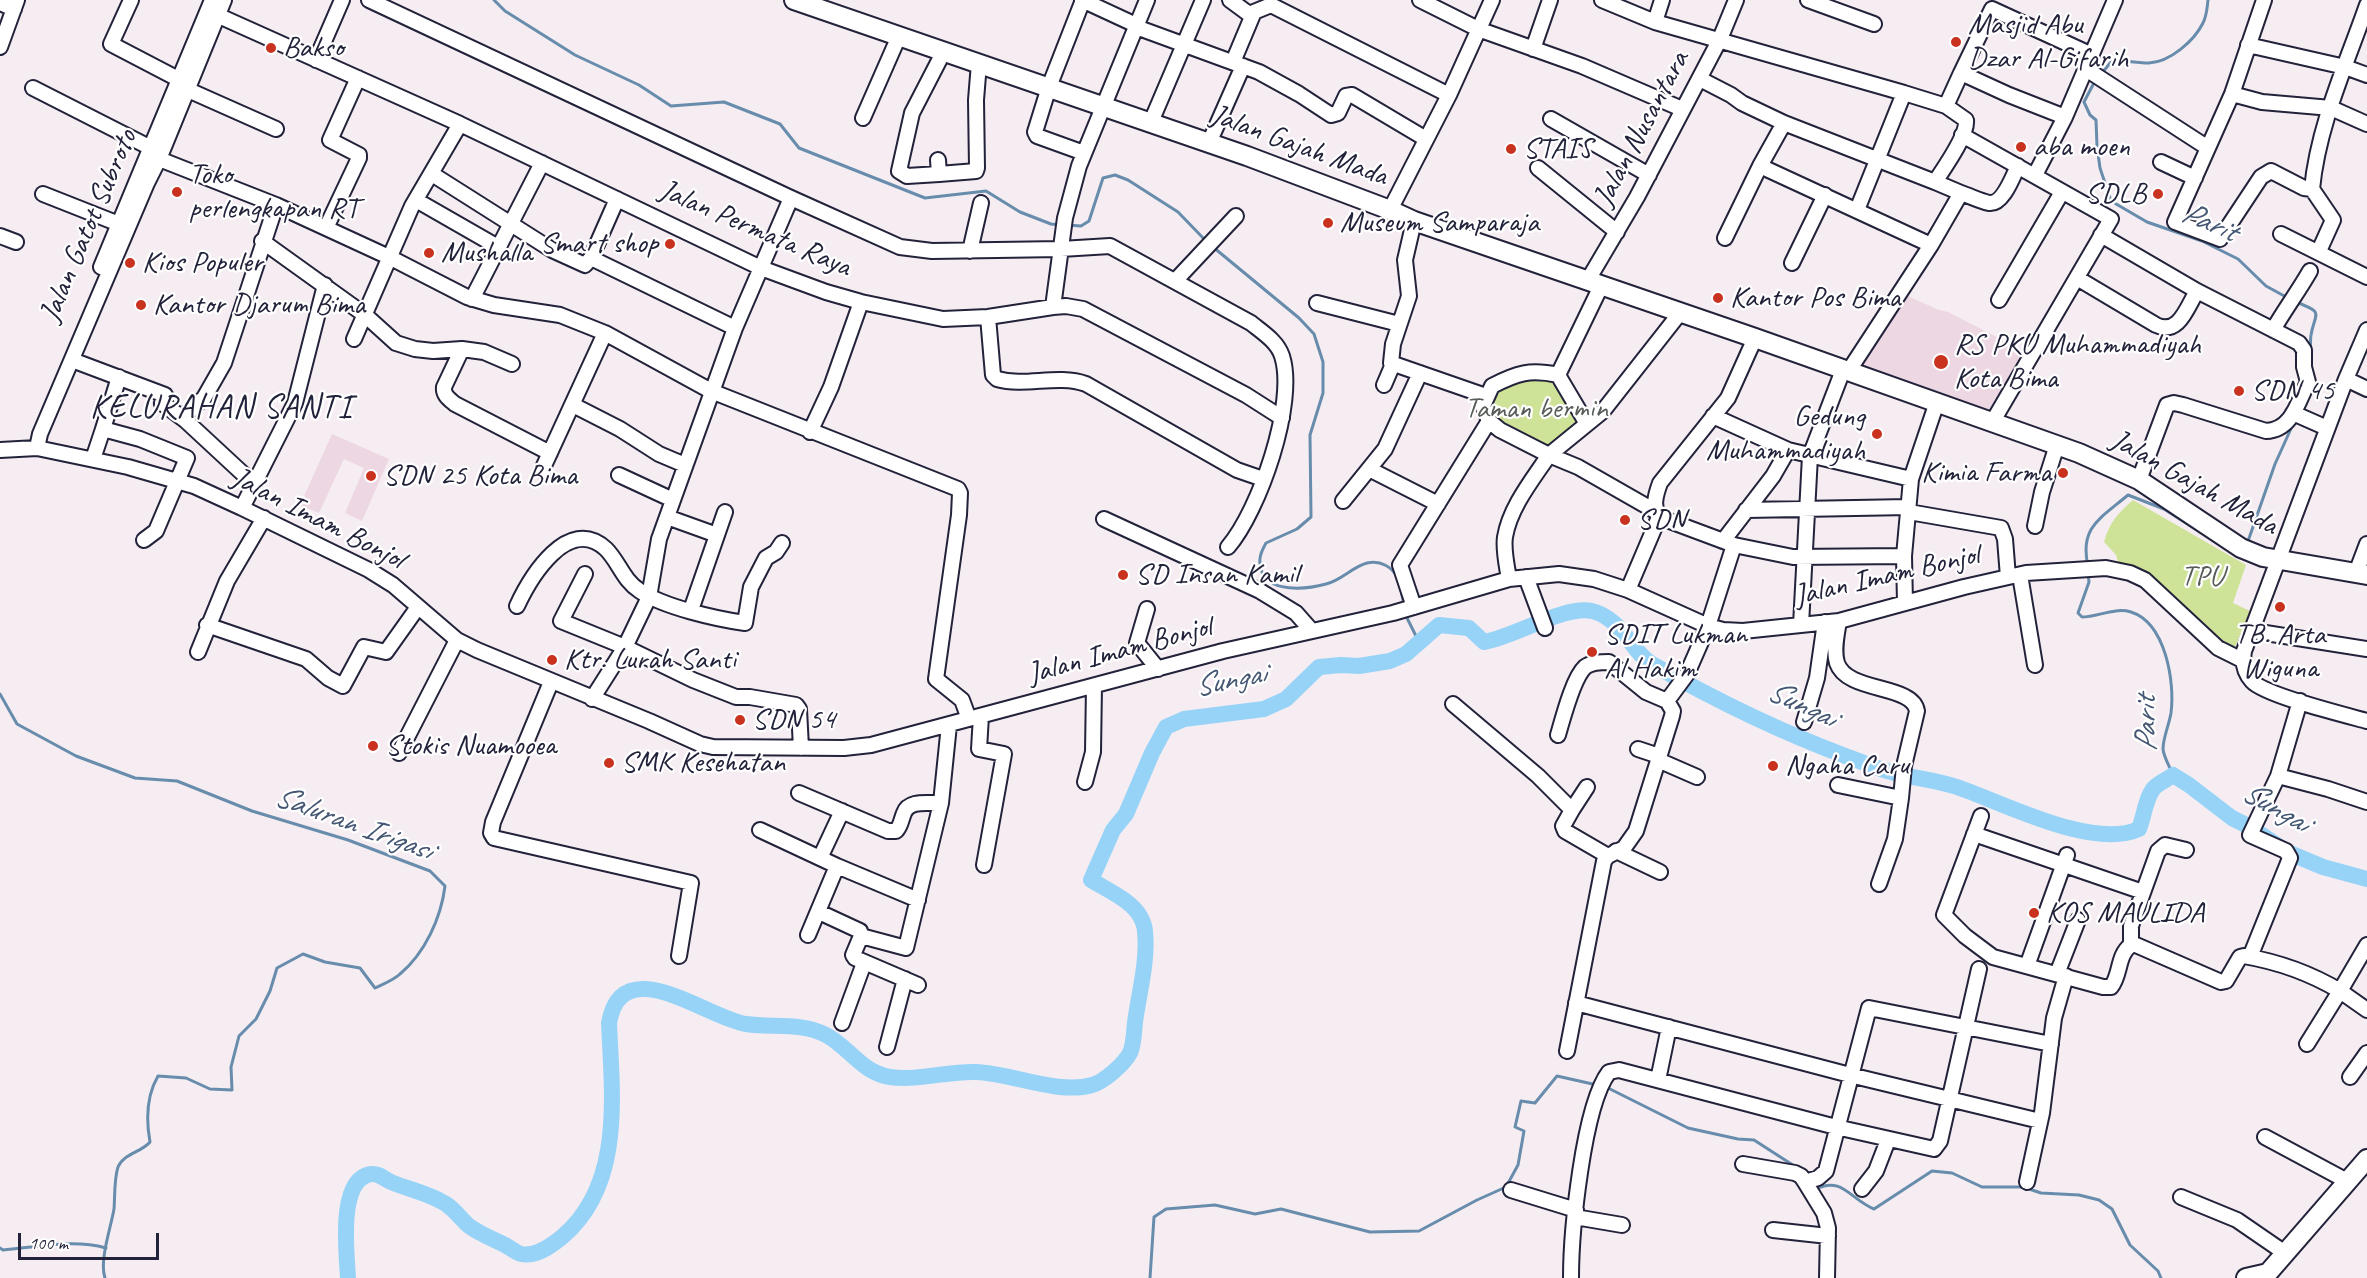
<!DOCTYPE html>
<style>
body{margin:0}
#map{position:relative;width:2367px;height:1278px;overflow:hidden;background:#f6edf2;font-family:Caveat,sans-serif}
canvas{display:block}
.scale{position:absolute;left:18px;top:1233px;width:141px;height:27px;box-sizing:border-box;border:3px solid #22223b;border-top:0;padding-left:8px;font-size:18px;line-height:21px;white-space:nowrap;color:#22223b;-webkit-text-stroke:4px #fff;paint-order:stroke}
</style>
<div id="map">
<canvas width="2367" height="1278"></canvas>
<div class="scale">100 m</div>
</div>
<script>
const c = document.querySelector('canvas').getContext('2d');
c.lineJoin = 'round';
function fillPath(path, color) { c.fillStyle = color; c.fill(path, 'evenodd'); }
function trace(path, color, width, dash) { c.strokeStyle = color; c.lineWidth = width; c.lineCap = dash ? 'butt' : 'round'; c.setLineDash(dash || []); c.stroke(path); }
function label(font, color, halo, rows, align = 'center') {
  c.font = font + ' Caveat,sans-serif'; c.lineWidth = 4.5; c.setLineDash([]); c.textBaseline = 'middle'; c.strokeStyle = halo; c.fillStyle = color; for (const [text, x, y, turn = 0] of rows) {
    c.save(); c.translate(x, y); c.rotate((+turn || 0) * Math.PI / 180); c.textAlign = isNaN(turn) ? turn : align; if (halo) c.strokeText(text, 0, 0); c.fillText(text, 0, 0); c.restore();
  }
}
fillPath(new Path2D(`
 M1903,294L1939,310L1948,312L2028,353L1991,417L1853,370Z
 M332,434L389,459L362,521L345,513L364,468L344,459L319,513L300,505Z`), '#ecd7e3');
fillPath(new Path2D(`
 M1519,377L1552,378L1583,423L1547,451H1537L1488,414C1490,388 1496,388 1519,377Z
 M2133,500L2246,565L2233,603L2250,611L2235,647C2217,639 2205,626 2191,612C2169,592 2146,572 2118,562L2116,555L2104,542C2109,523 2118,513 2133,500Z`), '#cfe398');
trace(new Path2D(`
 M494,0L505,11L575,55L639,85L671,106L724,102L780,124L799,148L925,198L986,191L1020,212L1051,224L1061,225
 M2101,74L2111,62L2116,60C2127,61 2138,63 2149,63C2170,62 2194,41 2203,23C2207,15 2207,8 2208,0
 M2096,79L2084,102L2090,115L2096,120L2097,146L2100,168L2111,201L2147,222L2202,241L2238,259L2266,286L2288,298
 M1067,225L1081,226L1089,221L1103,178L1115,175L1128,180L1178,212L1206,241
 M1213,247L1299,318L1314,334L1323,362V393L1310,435L1311,517L1297,529L1266,543C1261,552 1258,559 1261,569C1267,594 1308,589 1326,584C1342,580 1352,567 1367,563C1381,560 1392,567 1398,578
 M2296,302C2325,313 2315,312 2311,335C2310,340 2311,346 2310,351
 M2247,544L2275,464L2294,422
 M2088,566C2079,527 2101,518 2128,495L2164,509L2233,553
 M2088,573L2089,582L2078,613L2082,617C2098,617 2114,607 2131,612C2166,623 2175,683 2171,713C2169,725 2163,738 2163,749C2164,758 2170,767 2173,775
 M1400,585L1404,605
 M1405,614L1419,642
 M0,694L17,724L76,756L135,778L177,781L252,811L348,840L430,871L445,886C441,918 425,953 400,974C394,980 383,984 375,988L360,968L325,962L303,954L277,968L270,991L256,1019L239,1036L231,1067L232,1090L210,1089L186,1078L158,1076C147,1095 146,1120 150,1142C142,1152 123,1154 118,1167C114,1179 115,1196 114,1209C111,1227 99,1261 105,1278
 M1606,1087L1688,1128L1738,1139L1754,1140L1799,1169
 M1814,1186L1816,1189C1842,1176 1850,1199 1874,1209L1932,1171L1952,1173L1982,1187H2023L2041,1193L2079,1195L2099,1200L2112,1209L2130,1245L2158,1271L2161,1278
 M0,1248L3,1250C37,1247 73,1239 106,1248
 M1150,1278L1154,1217L1166,1209L1215,1205L1255,1214L1281,1209L1370,1232L1419,1231L1477,1200L1506,1187L1518,1165L1524,1131L1515,1127L1521,1101L1535,1103L1557,1076L1597,1085`), '#688cac', 3);
trace(new Path2D(`
 M348,1278C347,1255 337,1179 371,1174C379,1173 384,1179 391,1182C410,1190 428,1193 446,1204C455,1210 461,1219 469,1226C480,1234 493,1239 505,1245C511,1248 516,1253 521,1254C536,1257 551,1246 562,1237C624,1185 612,1095 609,1023C622,949 707,1018 746,1024C772,1028 802,1022 826,1035C849,1047 862,1073 890,1077C919,1081 947,1071 976,1072C1011,1073 1058,1095 1092,1085C1104,1082 1124,1064 1130,1053C1134,1044 1134,1031 1135,1022C1139,993 1148,961 1145,932C1145,927 1143,922 1141,918C1133,901 1107,890 1091,880L1113,830L1126,814L1152,753L1166,727L1184,719L1264,709L1286,699L1319,667L1341,665L1359,666L1390,661L1406,654L1439,625L1469,628L1484,642C1515,637 1564,605 1592,611C1622,618 1632,653 1652,664C1715,700 1781,732 1848,757C1863,762 1877,769 1891,772C1913,778 1936,780 1957,787C2004,803 2092,850 2139,829C2144,817 2146,794 2156,786C2161,782 2168,779 2173,775L2189,785L2232,818L2250,827L2287,852L2323,867L2367,879`), '#97d3f7', 16);
const minor = new Path2D(`
 M131,0L111,44L180,80
 M369,0L791,198L900,247L932,251L1061,249L1110,246L1251,323C1262,332 1277,341 1282,356C1297,403 1259,511 1228,547
 M1082,0L1136,25
 M1083,0L1049,87L1035,132L1037,136L1084,153
 M1230,0L1249,14L1271,5L1449,95
 M1420,0L1478,29L1582,66L1682,109
 M1602,0L1655,22L1904,93L1946,106L1966,120C1968,135 1944,168 1935,182L1961,193L1931,245L1848,372
 M1808,0L1874,24
 M2264,0L2232,94L2175,222L2220,239L2261,177L2271,171L2304,188L2312,189
 M0,3L14,9
 M208,11L460,124L761,268L826,292L861,302L943,319L988,317L1053,307L1066,306L1083,309L1246,395L1282,418
 M1655,22L1662,0
 M1136,27L1259,72L1299,94L1331,115L1338,113L1346,96L1352,95L1426,139
 M2248,45L2345,67L2367,75
 M0,47L17,0
 M1533,49L1550,0
 M316,60L342,0
 M1233,62L1254,12
 M2086,69L2208,148
 M1961,73L1992,9L2092,55
 M1700,79L1731,95L1742,103L1784,123L1935,182
 M33,88L151,148
 M186,89L276,129
 M2232,94L2262,102L2331,108L2367,124
 M1946,106L1961,73L2009,95L2065,117
 M863,118L899,36
 M1551,119L1649,175
 M1151,122L1203,0
 M1784,123L1760,166L1931,245
 M1962,135L2111,219L1993,421
 M1209,143L1243,66
 M149,155L276,205L391,258L467,297L494,305L560,315L605,333L711,391L958,489L960,493L959,515L936,679L962,700L969,719
 M938,160L939,174L907,176L899,171L912,113L944,51
 M2161,162L2195,178
 M1538,168L1617,232
 M432,174L552,250L585,265L591,258
 M939,174L976,171L977,168L976,100L979,63
 M2035,175L2065,117L2115,0
 M1961,193C1970,196 1980,201 1989,203C2003,205 2013,176 2018,166
 M43,194L119,224
 M617,199L591,258L735,328
 M416,200L498,247
 M1390,210L1449,95L1492,0
 M1857,210L1904,93
 M1414,221L1405,260L1409,296L1393,344L1391,363L1486,396
 M326,228L359,158V155L330,140L358,78
 M2281,234L2367,277
 M2101,235L2197,291L2299,343L2304,350V367L2308,382C2298,402 2292,430 2266,431L2183,405L2174,403L2167,405L2139,480
 M0,236L16,242
 M1725,238L1760,166
 M262,241L365,315L396,343L415,349L433,351L462,349L484,352L512,364
 M970,251L981,203
 M2319,251L2333,220L2312,189C2318,126 2346,65 2367,5
 M1792,263L1825,195
 M101,267L212,0
 M2077,278L2156,325C2179,336 2187,307 2197,291
 M1588,280L1637,197L1720,39L1736,0
 M1175,281L1236,216
 M472,299L542,163
 M1999,300L2062,192
 M1317,303L1399,324
 M1053,307L1065,218L1079,166L1147,0
 M988,317L993,375L997,379C1026,387 1057,374 1086,384L1237,470L1263,479
 M2273,330C2285,309 2298,292 2310,271
 M2367,330L2346,379L2244,651C2242,663 2244,672 2252,681C2264,695 2345,715 2367,721
 M354,339L412,206L460,124
 M462,349L444,387C443,395 449,399 455,404L550,453
 M72,360L165,395L162,403L185,420L254,484
 M1558,375L1587,424L1549,455L1500,430L1489,421L1483,406L1492,386C1517,373 1530,369 1558,375L1602,284
 M2346,379L2367,389
 M1384,385L1393,364
 M573,405L620,429L659,454L685,465
 M2293,413L2327,428
 M1713,416L1788,450L1911,479
 M183,417L204,398L224,363L276,205
 M1587,424L1603,411L1680,313
 M103,429L119,377
 M810,432L831,387L861,302
 M37,448L40,434L147,183L159,159L224,0
 M0,450L37,448L128,467L194,486L242,508L369,570L393,585L457,640L477,650L649,721L700,744L713,747L844,748L871,745L1223,651L1393,613L1509,579L1559,574L1594,579L1628,590L1708,626L1723,630L1743,631L1839,621L1964,587L2026,573L2106,568L2130,573L2145,580L2218,648L2242,660
 M93,459L103,429L140,439L187,458L156,531L144,540
 M1369,469L1438,504
 M542,470L605,333
 M619,475L673,500
 M1343,501L1385,449L1420,373
 M242,508L295,403L325,285
 M1746,510L1909,507
 M1909,512L2001,528L2005,539L2008,577
 M667,517L717,535
 M1659,517L1734,545L1793,557L1904,556
 M1104,519L1260,591L1296,613L1311,630
 M2035,526L2042,492L2057,445
 M1723,541L1773,476L1788,450
 M2356,573L2367,544
 M585,574L561,621L625,647L693,680L736,697H750L796,705L799,709L801,748
 M2020,575L2035,665
 M1526,577L1545,628
 M1509,579C1507,566 1503,550 1505,537C1510,507 1533,479 1549,455L1578,467L1655,511
 M1628,590L1659,517C1652,506 1656,494 1660,483L1728,398L1755,338
 M1905,603L1904,556L1911,479L1937,402
 M517,606C530,578 568,514 606,549C619,562 623,580 640,591C664,607 716,619 745,623L751,587L766,558L776,552L782,543
 M1414,607L1400,565L1489,421
 M1147,609L1137,643L1158,669
 M691,610L725,512
 M207,625L306,659L328,678L343,686L364,647L386,652L418,607
 M1801,625L1810,456L1843,370
 M2253,631L2367,649
 M198,652L227,581L264,518
 M551,682L493,822L491,833L494,838L691,883L679,956
 M592,699L625,647L649,597L659,539L735,328L791,198
 M1453,704L1538,776L1572,810L1563,826L1565,831L1608,856
 M981,716L979,749L1004,754L984,865
 M1804,722L1817,678L1825,622
 M1558,735C1563,718 1573,678 1585,667C1591,662 1602,662 1609,662L1646,692L1667,701
 M1638,749L1659,756
 M399,753L457,640
 M1658,760L1697,777
 M2278,776L2328,789L2367,802
 M1085,782L1093,752L1094,686
 M1838,785L1901,798L1904,766L1917,711C1913,684 1847,693 1837,663C1833,650 1837,634 1839,621
 M799,793L888,831H896C901,826 901,820 904,813C909,799 929,804 941,803L949,725
 M1572,810L1587,787
 M1981,816L1944,915L1965,936L1993,957L2103,987H2111C2121,975 2117,955 2131,945H2136L2221,982L2226,981L2240,957L2244,956C2279,962 2310,973 2340,991L2307,1044
 M760,830L837,866L918,900
 M1974,834L2143,892
 M1616,851L1660,872
 M820,858L842,811
 M1879,884L1895,839L1901,798
 M819,912L860,931L861,936L853,955L855,958L918,985
 M808,935L837,866
 M861,936L906,948L941,803
 M2131,945V926L2158,851L2165,845L2186,850
 M2367,945L2340,991L2367,1010
 M2250,957L2290,858L2286,851L2250,835L2278,776L2300,701
 M2027,966L2067,855
 M2057,974L2078,920
 M1576,1003L1850,1075L2040,1121
 M842,1023L864,963
 M887,1047L905,979
 M1567,1051L1604,861L1608,856L1624,848L1636,831L1672,716L1673,711L1667,701L1687,674L1708,626L1734,545
 M2350,1077L2367,1053
 M1658,1080L1669,1027
 M2265,1137L2347,1181
 M1743,1164L1795,1173L1801,1176L1805,1182
 M2027,1182L2042,1113L2054,1018L2066,976
 M1862,1189L1876,1171L1888,1140
 M1511,1190L1576,1210
 M2181,1197L2237,1220L2285,1253
 M1575,1217L1622,1225
 M1773,1230L1828,1236
 M1571,1278C1571,1233 1583,1106 1609,1072L1619,1070L1836,1127L1934,1149L1940,1141L1979,969
 M1827,1278L1828,1228L1824,1213L1805,1182L1818,1178L1826,1171L1869,1008L2051,1044`);
const major = new Path2D(`
 M794,0L1247,156L1390,210L1414,221L1755,338L2079,453L2139,480L2241,548L2263,557L2367,575
 M2246,1278L2268,1273L2367,1159`);
trace(minor, '#22223b', 18);
trace(major, '#22223b', 22);
trace(minor, '#fff', 14);
trace(major, '#fff', 18);
for (const [x, y, r, color] of [
 [1956,42,6,"#c8321e"],
 [271,48,6,"#c8321e"],
 [2021,147,6,"#c8321e"],
 [1511,149,6,"#c8321e"],
 [177,192,6,"#c8321e"],
 [2158,194,6,"#c8321e"],
 [1328,223,6,"#c8321e"],
 [670,244,6,"#c8321e"],
 [429,253,6,"#c8321e"],
 [130,263,6,"#c8321e"],
 [1718,298,6,"#c8321e"],
 [141,305,6,"#c8321e"],
 [1941,362,8,"#c8321e"],
 [2239,391,6,"#c8321e"],
 [1877,434,6,"#c8321e"],
 [2063,473,6,"#c8321e"],
 [371,476,6,"#c8321e"],
 [1625,520,6,"#c8321e"],
 [1123,575,6,"#c8321e"],
 [2280,607,6,"#c8321e"],
 [1592,652,6,"#c8321e"],
 [552,660,6,"#c8321e"],
 [740,720,6,"#c8321e"],
 [373,746,6,"#c8321e"],
 [609,763,6,"#c8321e"],
 [1773,766,6,"#c8321e"],
 [2034,913,6,"#c8321e"]
]) { const dot = new Path2D(); dot.arc(x, y, r, 0, 2 * Math.PI); c.fillStyle = color; c.fill(dot); trace(dot, '#fff', 2); }
label('30px', '#22223b', '#fff', [
 ["Masjid Abu",1968,25],
 ["Dzar Al-Gifarih",1968,59],
 ["Bakso",283,48],
 ["aba moen",2033,147],
 ["STAIS",1523,149],
 ["Toko",189,175],
 ["perlengkapan RT",189,209],
 ["SDLB",2146,194,"right"],
 ["Museum Samparaja",1340,223],
 ["Smart shop",658,244,"right"],
 ["Mushalla",441,253],
 ["Kios Populer",142,263],
 ["Kantor Pos Bima",1730,298],
 ["Kantor Djarum Bima",153,305],
 ["RS PKU Muhammadiyah",1954,345],
 ["Kota Bima",1954,379],
 ["SDN 45",2251,391],
 ["Gedung",1865,417,"right"],
 ["Muhammadiyah",1865,451,"right"],
 ["Kimia Farma",2051,473,"right"],
 ["SDN 25 Kota Bima",383,476],
 ["SDN",1637,520],
 ["SD Insan Kamil",1135,575],
 ["SDIT Lukman",1604,635],
 ["Al Hakim",1604,669],
 ["TB. Arta",2280,635,"center"],
 ["Wiguna",2280,669,"center"],
 ["Ktr. Lurah Santi",564,660],
 ["SDN 54",752,720],
 ["Stokis Nuamooea",385,746],
 ["SMK Kesehatan",621,763],
 ["Ngaha Caru",1785,766],
 ["KOS MAULIDA",2046,913]
], 'left');
label('30px', '#22223b', '#fff', [
 ["Jalan Nusantara",1642,129,-62],
 ["Jalan Gajah Mada",1299,146,20],
 ["Jalan Gatot Subroto",89,226,-67],
 ["Jalan Permata Raya",755,229,23],
 ["Jalan Gajah Mada",2194,483,29],
 ["Jalan Imam Bonjol",318,519,27],
 ["Jalan Imam Bonjol",1887,576,-13],
 ["Jalan Imam Bonjol",1120,651,-15]
]);
label('30px', '#565c57', '#fff', [
 ["Taman bermin",1536,409],
 ["TPU",2202,577]
]);
label('italic 32px', '#455773', '#fff', [
 ["Parit",2209,223,23],
 ["Sungai",1230,681,-11],
 ["Sungai",1801,705,25],
 ["Parit",2147,724,-91],
 ["Sungai",2275,808,30],
 ["Saluran Irigasi",353,824,20]
]);
c.letterSpacing = '1.5px';
label('33px', '#22223b', '#fff', [
 ["KELURAHAN SANTI",221,408]
]);
c.letterSpacing = '0px';
</script>
